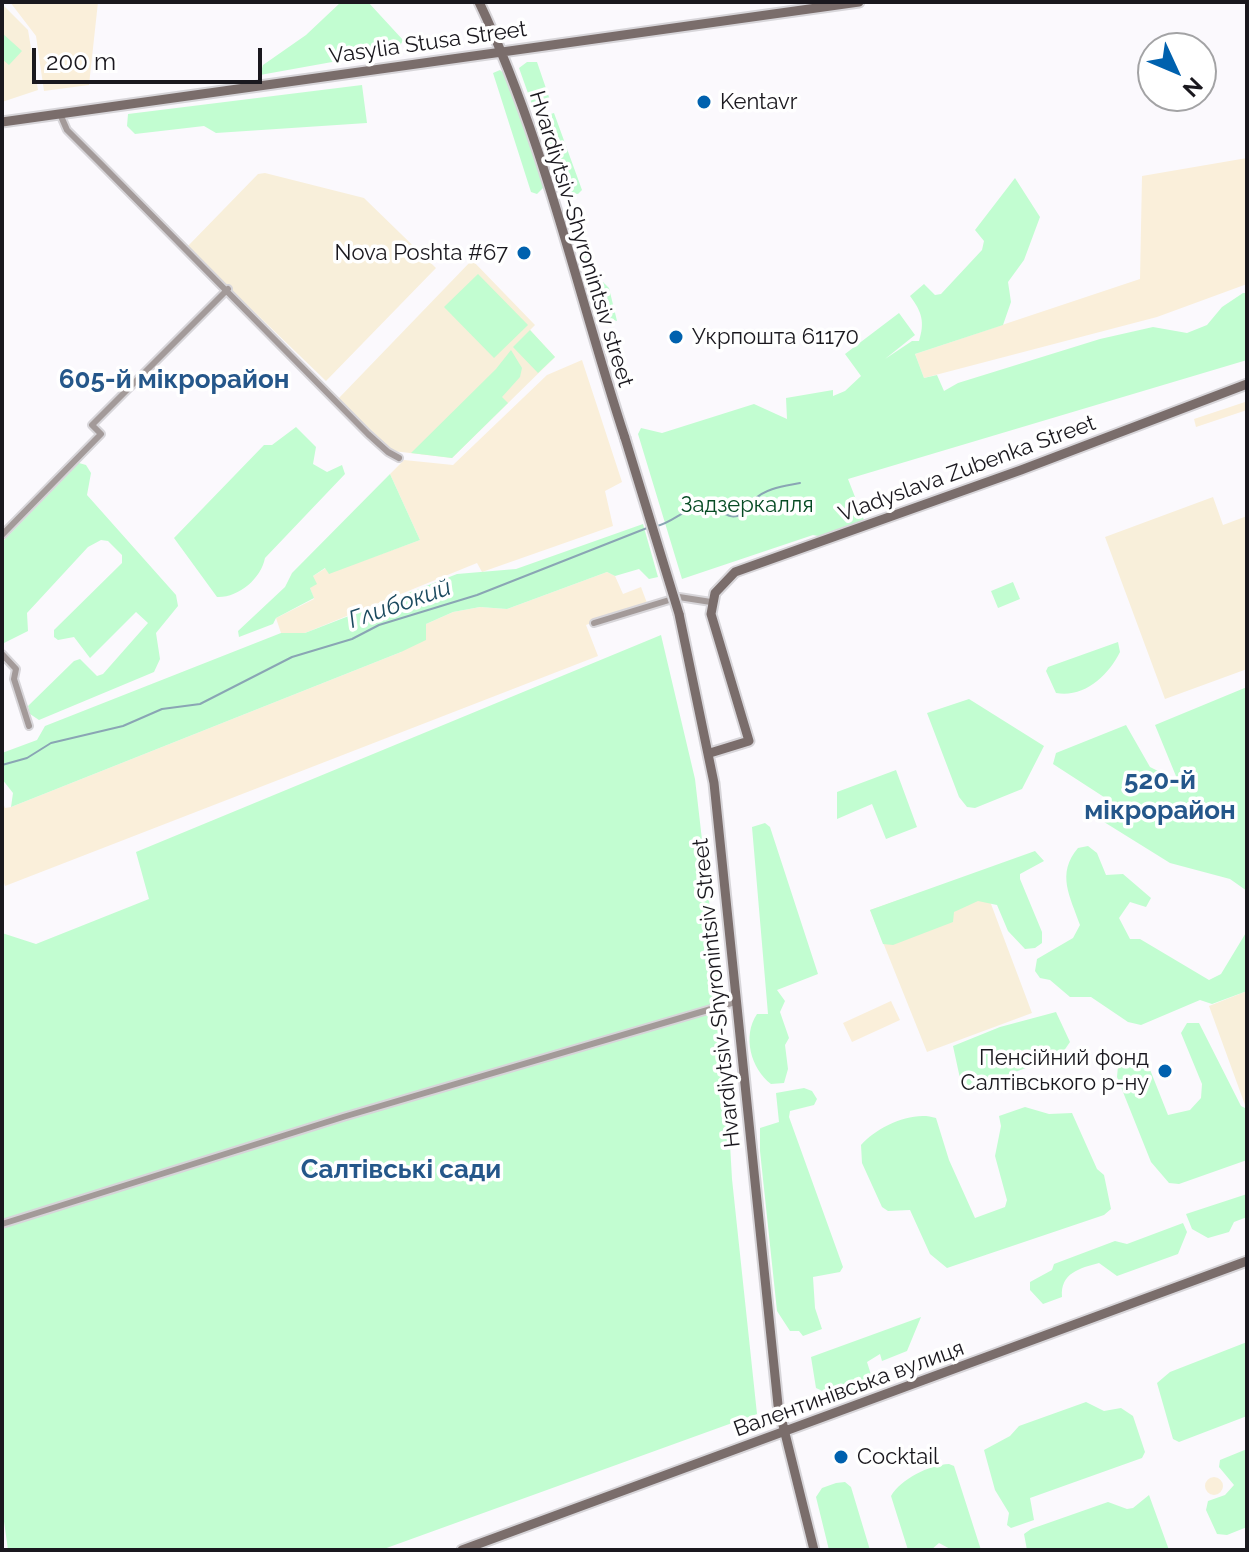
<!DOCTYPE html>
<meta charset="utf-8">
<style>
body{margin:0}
#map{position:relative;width:1249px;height:1552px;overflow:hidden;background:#fbf9fd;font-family:Raleway,sans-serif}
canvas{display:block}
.frame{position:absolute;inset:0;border:4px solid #1a181e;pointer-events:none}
.north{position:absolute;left:1137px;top:32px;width:80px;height:80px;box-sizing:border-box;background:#fff;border:2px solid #a3a3a5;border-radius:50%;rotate:134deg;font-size:22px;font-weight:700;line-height:32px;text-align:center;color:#1a181e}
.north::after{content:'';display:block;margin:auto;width:28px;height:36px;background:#0061ae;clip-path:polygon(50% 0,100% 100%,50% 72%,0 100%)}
.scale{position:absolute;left:32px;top:48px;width:230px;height:36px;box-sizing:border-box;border:4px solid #1a181e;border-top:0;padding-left:10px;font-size:24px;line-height:28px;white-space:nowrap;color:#1a181e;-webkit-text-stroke:6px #fff;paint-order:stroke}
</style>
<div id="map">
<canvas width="1249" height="1552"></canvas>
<div class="frame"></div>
<div class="north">N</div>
<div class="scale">200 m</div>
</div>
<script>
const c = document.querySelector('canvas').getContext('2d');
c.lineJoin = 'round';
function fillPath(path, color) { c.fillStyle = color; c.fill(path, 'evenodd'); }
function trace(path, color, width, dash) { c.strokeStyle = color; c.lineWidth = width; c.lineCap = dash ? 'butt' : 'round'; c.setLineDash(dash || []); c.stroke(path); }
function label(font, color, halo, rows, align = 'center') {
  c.font = font + ' Raleway,sans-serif'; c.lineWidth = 7; c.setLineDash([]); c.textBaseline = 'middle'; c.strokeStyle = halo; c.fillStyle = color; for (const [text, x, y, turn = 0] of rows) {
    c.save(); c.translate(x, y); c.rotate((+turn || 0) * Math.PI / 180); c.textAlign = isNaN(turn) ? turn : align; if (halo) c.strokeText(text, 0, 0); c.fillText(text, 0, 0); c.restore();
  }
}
fillPath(new Path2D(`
 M10,2H98L89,85L44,91L36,36Z
 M1247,158V284L1157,317L924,378L915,354L1140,279L1142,176Z
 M582,360L622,482L605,491L613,526L482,572L477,563L305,633H281L276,618L314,599L310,588L313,576L326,568L329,573L420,540L390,474L404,460L453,465L547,375Z
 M1245,402L1247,410L1196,427L1194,419Z
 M607,572L615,576L623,594L641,587L647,603L586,625L598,656L5,886L2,877V800L5,808L11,807L401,652L426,624L453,612L480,607L507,609Z
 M891,1001L900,1020L852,1042L843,1023Z
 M1205 1486a9 9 0 1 1 18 0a9 9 0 1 1-18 0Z`), '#faefda');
fillPath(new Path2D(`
 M2,4L28,30L38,90L2,102Z
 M265,173L364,198L436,268L326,381L187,247L258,174Z
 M472,260L535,325L530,330L555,357L452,458L393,451L338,399Z
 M1213,497L1223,525L1247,516V669L1165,699L1105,537Z
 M979,872L1032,1013L927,1052L870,910Z
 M1247,991V1104L1245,1105L1209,1006Z`), '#f8efda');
fillPath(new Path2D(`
 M341,2H368L403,40L400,46L382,53L260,75L263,65L306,35Z
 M2,33L22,51L9,65L2,59Z
 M527,62H537L551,103L546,109L534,110L519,68Z
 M500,70L506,75L545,186L537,194L531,192L493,73Z
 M362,85L367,123L216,133L204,126L135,134L127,126L128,114Z
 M554,113L582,190L578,194L571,193L557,148L547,147L537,118Z
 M1015,178L1040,217L1024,260L1008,282L1011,302L1003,325L915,354L924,378L937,375L944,391L958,383L1100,339L1153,327L1187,333L1207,325L1222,307L1243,293H1247V360L848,479L866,525L828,538L813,535L682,579L638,434L641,428L662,433L754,404L787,419L786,398L833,390V396L845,391L861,376L845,354L899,313L915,335L885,359L912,341H919C925,322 922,312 910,296L924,284L935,295L941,294L982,250L984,241L975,230Z
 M576,247H581L600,275L586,281Z
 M478,274L528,325L494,358L444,307Z
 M603,282L609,288L617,321L597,315L590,291Z
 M530,330L555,357L538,373L513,347Z
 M511,350L522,368L520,377L502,397L508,403L452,458L411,453L496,369Z
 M296,427L316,447L313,464L327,472L342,465L345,474L265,558C261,579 238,598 217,597L174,538L264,445H272Z
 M79,463L86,465L91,473L87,495L176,595L178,606L156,633L160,659L154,672L39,720L30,714L28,706L74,661L80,659L97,676L103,674L148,623L136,612L90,658L74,637L58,640L54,637V630L122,563V555L108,541L101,540L88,547L27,613L28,631L2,644V542Z
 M390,474L420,540L329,574L325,568L313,576L317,584L310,588L314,598L276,618L273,624L239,637L238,631L285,587L292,573Z
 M643,524L658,577L649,579L639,569L615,576L607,572L507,609L480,607L453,612L426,624V640L401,652L11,807L13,793L2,779V753L37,740L45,726L281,633H305L457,574L516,569Z
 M1013,582L1020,599L998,608L991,591Z
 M661,635L695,779L723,1022L732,1179L757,1414L381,1550H8L2,1507V933L36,944L149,899L136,852Z
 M1118,642L1120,652C1108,676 1084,698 1056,693L1046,671L1048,667Z
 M1247,687V891L1230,879L1170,863L1096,817L1107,799L1053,764L1056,753L1126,725L1150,767L1178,781L1155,725Z
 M969,699L1044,746L1022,789L975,808L967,807L959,797L927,713Z
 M896,770L917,827L886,839L872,804L837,819V792Z
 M765,823L770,827L818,974L777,990L785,1001L780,1012L789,1038L785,1045L788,1069L784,1083L771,1084C751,1069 742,1036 757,1014H768L752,827Z
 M1088,846L1097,853L1106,875L1123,874L1151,898L1146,907L1130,902L1119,918L1130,939H1140L1209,980L1221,974L1247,931V991L1212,1004L1200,1000L1141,1025L1128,1022L1091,997H1070L1050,980L1040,978L1035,971L1037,959L1073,938L1080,925C1070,896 1056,874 1078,848Z
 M1035,851L1044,861L1020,874V879L1042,932V943L1035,948L1025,949L1008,931L997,905L978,901L954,912L953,922L893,945L883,944L870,910Z
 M1056,1012L1070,1042L1061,1055L972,1088L961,1083L953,1046L1000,1027Z
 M1187,1023H1199L1241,1106L1247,1109V1160L1179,1184L1169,1183L1151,1162L1117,1077L1118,1066L1130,1054H1139L1147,1062L1168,1115L1190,1110L1201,1098L1202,1084L1181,1033Z
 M804,1088L812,1091L817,1099L814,1105L790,1111L789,1117L843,1267L840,1272L813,1277L815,1308L822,1329L803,1336L799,1331H790L777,1311L760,1151V1128L779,1122L776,1093Z
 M1025,1107L1049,1114L1072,1113L1097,1169L1104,1175L1111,1209L1104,1215L947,1268L930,1254L910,1210L888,1211L882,1207L862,1163L861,1145C877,1127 912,1110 936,1118L949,1160L975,1218L1005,1207L1007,1200L995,1156L1001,1126L999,1116Z
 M1247,1194V1217L1234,1222L1229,1232L1208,1238L1192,1229L1186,1214Z
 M1183,1223L1187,1232L1178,1254L1117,1276L1099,1263C1080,1268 1060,1273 1062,1297L1043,1304L1030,1290V1282L1052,1270L1054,1264L1115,1241L1127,1244Z
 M921,1317L907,1351L882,1361L880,1354L867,1362L873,1381L868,1391L832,1404L829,1394L816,1388L811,1357Z
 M1247,1342V1416L1179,1442L1173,1439L1157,1383L1170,1372Z
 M1086,1402L1104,1411L1121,1408L1133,1416L1145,1452L1142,1458L1030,1498L1034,1520L1011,1528L1007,1525L1009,1513L995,1490L984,1450L1010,1436L1019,1426Z
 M1247,1449V1527L1227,1535L1217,1534L1206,1510L1208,1501L1225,1495L1234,1485L1219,1467L1220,1460Z
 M949,1464L954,1466L981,1550H952L939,1543L931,1550H908L891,1496C901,1479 929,1465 949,1464Z
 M836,1483L845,1482L851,1487L870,1550H829L816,1497L822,1488Z
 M1149,1495L1169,1550H1027L1024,1534L1031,1529L1108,1502L1127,1509L1133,1508Z`), '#c2fdd1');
trace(new Path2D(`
 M657,526C675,522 690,503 708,506C722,508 727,522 742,514C749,511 749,505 754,500C765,488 785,486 800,483
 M2,765L27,758L51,743L123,726L162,709L200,704L292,657L352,639L379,625L477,595L647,528`), '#8aa5b4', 2);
const street = new Path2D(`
 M60,114L67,130L100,163L368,434L388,452L399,458
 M2,535L101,434L92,425L228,289
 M594,623L679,597L711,602
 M2,654L16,669L14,679L29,726
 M2,1224L343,1117L735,1002`);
const secondary = new Path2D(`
 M479,2C545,141 577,292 625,438
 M2,122L859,2
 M679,614L714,783L778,1405L814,1550
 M710,753L749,741L711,614L715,593L735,572L1021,470L1247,384
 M462,1550L1247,1261`);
trace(street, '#d7d5d9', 10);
trace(secondary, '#d7d5d9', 13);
trace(street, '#a39a99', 6);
trace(secondary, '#7a6d6b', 9);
const secondaryBridge = new Path2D(`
 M625,438L679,614`);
trace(secondaryBridge, '#d7d5d9', 13, []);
trace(secondaryBridge, '#7a6d6b', 9);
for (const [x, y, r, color] of [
 [704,102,8,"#0061ae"],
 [524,253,8,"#0061ae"],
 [676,337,8,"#0061ae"],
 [1165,1071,8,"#0061ae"],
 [841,1457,8,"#0061ae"]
]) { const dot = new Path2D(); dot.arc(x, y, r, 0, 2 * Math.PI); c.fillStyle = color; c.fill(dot); trace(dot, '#fff', 3); }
label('22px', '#1a181e', '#fff', [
 ["Vasylia Stusa Street",428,43,-8],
 ["Hvardiytsiv-Shyronintsiv street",581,239,73],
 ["Vladyslava Zubenka Street",967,469,-20],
 ["Hvardiytsiv-Shyronintsiv Street",717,993,-96],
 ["Валентинівська вулиця",849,1389,-20]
]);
label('22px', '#1a181e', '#fff', [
 ["Kentavr",720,102],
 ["Nova Poshta #67",508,253,"right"],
 ["Укрпошта 61170",692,337],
 ["Пенсійний фонд",1149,1058,"right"],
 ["Салтівського р-ну",1149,1083,"right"],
 ["Cocktail",857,1457]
], 'left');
label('22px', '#064b24', '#fff', [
 ["Задзеркалля",747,505]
]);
label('italic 24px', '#1b4a5f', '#fff', [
 ["Глибокий",400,604,-19]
]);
label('bold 26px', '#25578a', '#fff', [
 ["605-й мікрорайон",174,380],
 ["520-й",1160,781],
 ["мікрорайон",1160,811],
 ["Салтівські сади",401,1170]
]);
</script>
